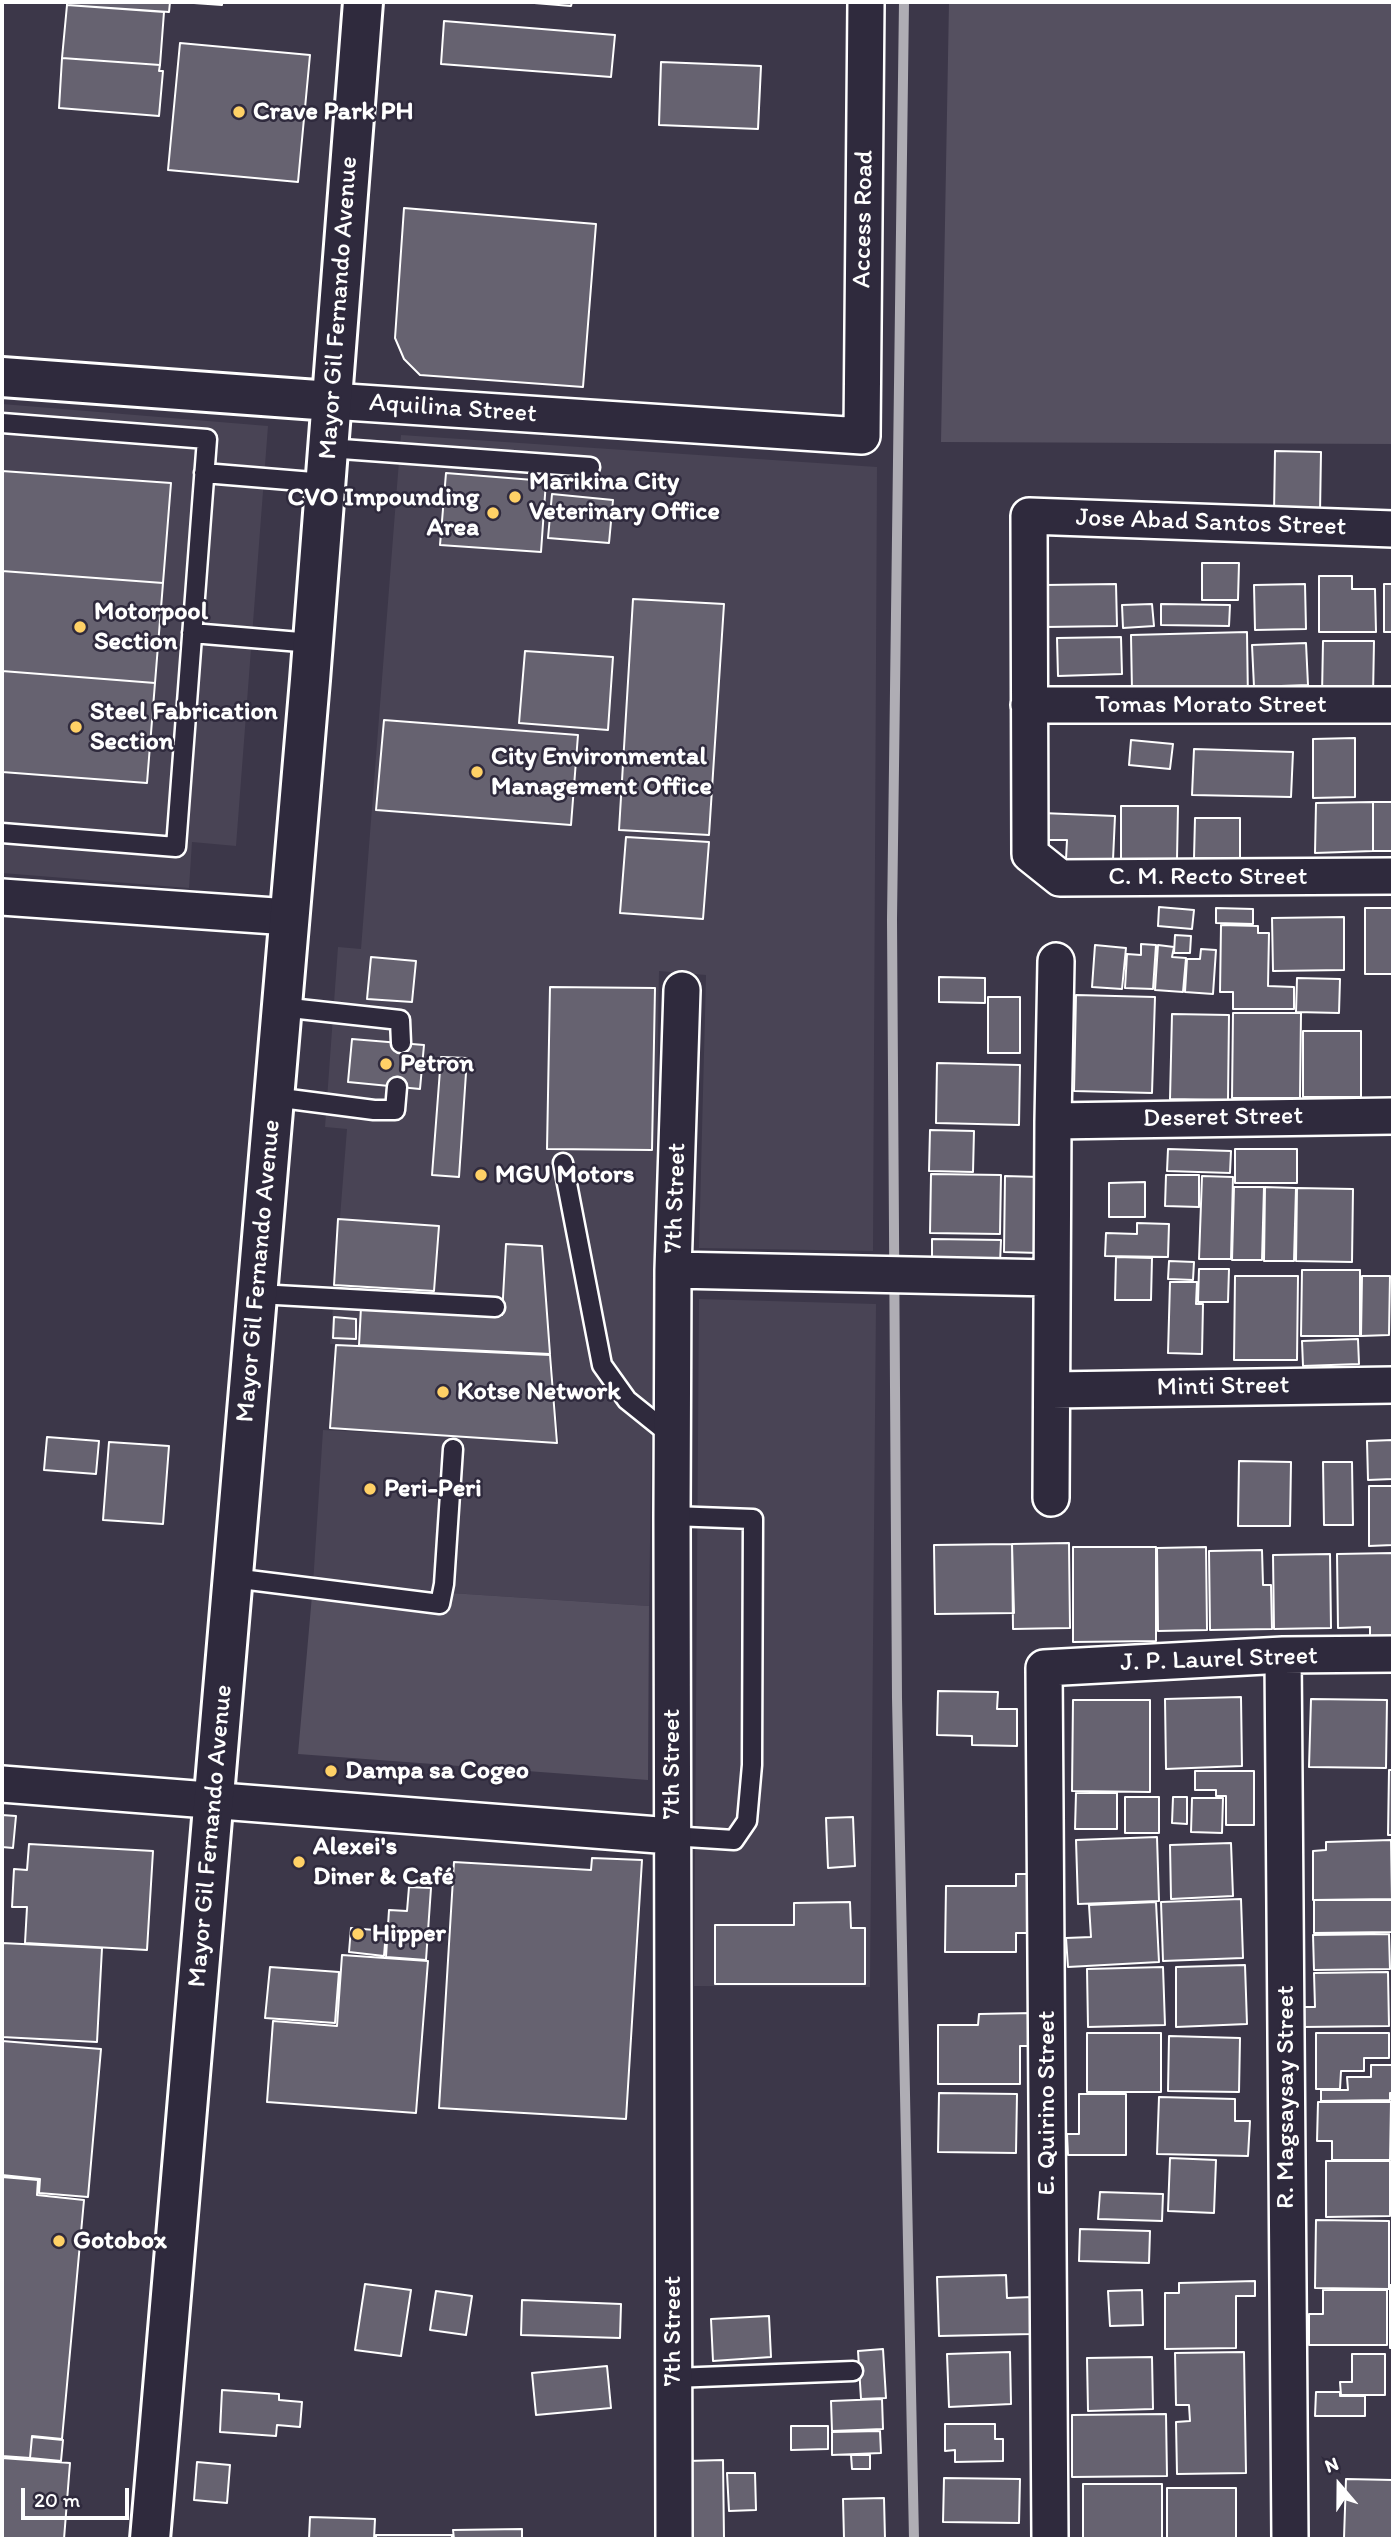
<!DOCTYPE html>
<meta charset="utf-8">
<style>
body{margin:0}
#map{position:relative;width:1395px;height:2541px;overflow:hidden;background:#3c3749;font-family:Itim,sans-serif}
canvas{display:block}
.frame{position:absolute;inset:0;border:4px solid #fff;pointer-events:none}
.north{position:absolute;left:1304px;top:2450px;width:70px;height:70px;-webkit-text-stroke:5px #2f2a3d;paint-order:stroke;rotate:340deg;font-size:19px;font-weight:700;line-height:28px;text-align:center;color:#fff}
.north::after{content:'';display:block;margin:auto;width:24px;height:32px;background:#fff;clip-path:polygon(50% 0,100% 100%,50% 72%,0 100%)}
.scale{position:absolute;left:21px;top:2488px;width:108px;height:32px;box-sizing:border-box;border:4px solid #fff;border-top:0;padding-left:9px;font-size:21px;line-height:24px;white-space:nowrap;color:#fff;-webkit-text-stroke:5px #2f2a3d;paint-order:stroke}
</style>
<div id="map">
<canvas width="1395" height="2541"></canvas>
<div class="frame"></div>
<div class="north">N</div>
<div class="scale">20 m</div>
</div>
<script>
const c = document.querySelector('canvas').getContext('2d');
c.lineJoin = 'round';
function fillPath(path, color) { c.fillStyle = color; c.fill(path, 'evenodd'); }
function trace(path, color, width, dash) { c.strokeStyle = color; c.lineWidth = width; c.lineCap = dash ? 'butt' : 'round'; c.setLineDash(dash || []); c.stroke(path); }
function label(font, color, halo, rows, align = 'center') {
  c.font = font + ' Itim,sans-serif'; c.lineWidth = 5; c.setLineDash([]); c.textBaseline = 'middle'; c.strokeStyle = halo; c.fillStyle = color; for (const [text, x, y, turn = 0] of rows) {
    c.save(); c.translate(x, y); c.rotate((+turn || 0) * Math.PI / 180); c.textAlign = isNaN(turn) ? turn : align; if (halo) c.strokeText(text, 0, 0); c.fillText(text, 0, 0); c.restore();
  }
}
fillPath(new Path2D(`
 M2,404L268,426L236,846L192,842L189,888L2,873Z
 M401,435L877,467L873,1251L699,1248L706,975L659,971L649,1606L313,1584L323,1430L559,1442L551,1355L330,1344L347,1129L325,1127L338,947L361,949Z
 M699,1299L876,1304L870,1987L694,1986Z`), '#494455');
fillPath(new Path2D(`
 M949,2H1393V444L941,442Z
 M313,1584L649,1606L648,1780L298,1754Z`), '#555060');
trace(new Path2D(`
 M904,2L892,919L897,1698L914,2539`), '#afadb4', 10);
const building = new Path2D(`
 M67,2H170L169,12L67,5Z
 M180,2H222V5Z
 M522,2H572L571,6Z
 M67,5L164,12L160,65L62,58Z
 M444,21L615,35L611,77L441,64Z
 M180,43L310,55L298,182L168,170Z
 M62,58L160,65L159,71H163L159,116L59,108Z
 M661,62L761,66L758,129L659,125Z
 M404,208L596,224L583,387L420,375L404,359L395,338Z
 M1275,451L1321,452L1320,513H1274Z
 M2,471L171,483L163,583L2,571Z
 M446,473L546,481L541,552L440,545Z
 M552,494L613,500L609,543L548,538Z
 M1202,563H1239L1238,600H1202Z
 M2,571L163,583L155,683L2,671Z
 M1319,576H1352V589H1375L1376,632H1319Z
 M1116,584L1117,626L1045,627V585Z
 M1305,584L1306,629L1255,630L1254,585Z
 M1384,584H1393V632H1384Z
 M633,599L724,604L709,835L619,830Z
 M1152,604L1154,626L1123,628L1122,605Z
 M1161,604L1230,605L1229,626L1161,625Z
 M1247,632L1248,701L1132,692L1131,635Z
 M1121,637L1122,674L1058,676L1057,638Z
 M1323,641H1374L1373,696L1322,695Z
 M1306,643L1308,685L1254,687L1252,645Z
 M525,651L613,657L608,730L519,723Z
 M2,671L155,683L147,783L2,772Z
 M384,720L578,735L571,825L376,810Z
 M1355,738V797L1313,798V739Z
 M1131,740L1173,744L1170,769L1129,765Z
 M1194,749L1293,752L1291,797L1192,795Z
 M1373,802V851L1315,853L1316,803Z
 M1373,802H1393V851H1373Z
 M1121,806H1178L1177,859H1121Z
 M1042,813L1115,816L1113,860L1066,859L1067,840H1041Z
 M1195,818H1240V859L1194,858Z
 M626,837L709,842L703,919L620,913Z
 M1159,907L1194,910L1192,929L1158,926Z
 M1216,908L1253,909V924L1216,923Z
 M1365,908H1392V974H1365Z
 M1344,917V970L1273,971L1272,918Z
 M1221,925L1258,926V933H1269L1268,986L1294,987V1009H1233V992H1220Z
 M1175,935L1191,936L1190,953H1174Z
 M1141,944L1156,945L1153,989L1125,988L1127,954L1141,955Z
 M1095,945L1126,948L1122,989L1092,987Z
 M1158,945L1174,947L1172,957L1186,958L1183,992L1155,990Z
 M1201,949L1216,950L1213,994L1185,992L1187,959H1200Z
 M371,957L416,961L412,1002L367,999Z
 M939,977L985,978V1003L939,1002Z
 M1297,978L1340,979L1339,1013L1296,1012Z
 M550,987L655,988L652,1150L547,1149Z
 M1076,995L1155,997L1152,1093L1074,1091Z
 M988,997H1020V1053H988Z
 M1233,1013H1301L1300,1098H1232Z
 M1172,1014L1229,1015L1228,1100L1170,1099Z
 M1303,1031H1361V1097H1303Z
 M352,1039L424,1045L420,1089L348,1082Z
 M441,1057L467,1058L459,1177L432,1175Z
 M937,1063L1020,1065L1019,1125L936,1123Z
 M930,1130L974,1131L973,1172L929,1171Z
 M1168,1149L1231,1151L1230,1173L1167,1171Z
 M1235,1149H1297V1183H1235Z
 M931,1174L1001,1175L1000,1234L930,1233Z
 M1166,1175H1199V1207L1165,1206Z
 M1005,1176L1040,1177L1039,1253L1004,1252Z
 M1202,1176L1233,1177L1231,1259H1199Z
 M1145,1182V1217H1109V1183Z
 M1234,1187H1264L1262,1260H1232Z
 M1265,1187L1296,1188L1294,1261H1264Z
 M1297,1188L1353,1189L1352,1262L1296,1261Z
 M338,1219L439,1226L434,1291L334,1285Z
 M1137,1223L1169,1224L1168,1257L1105,1256L1106,1233L1137,1234Z
 M932,1239L1001,1240L1000,1263L932,1262Z
 M506,1244L542,1246L550,1354L359,1345L361,1307L502,1315Z
 M1116,1257L1152,1258L1151,1300H1115Z
 M1169,1261L1194,1262L1193,1280L1168,1279Z
 M1199,1269H1229L1228,1302H1198Z
 M1302,1270H1360V1336H1301Z
 M1235,1276H1298L1297,1360H1234Z
 M1362,1276H1390L1389,1335L1361,1336Z
 M1170,1282H1197L1196,1304H1203L1202,1354L1168,1353Z
 M334,1317L356,1319V1339L333,1338Z
 M1358,1339L1359,1364L1303,1366L1302,1341Z
 M336,1345L550,1355L557,1443L330,1428Z
 M47,1437L99,1441L96,1474L44,1470Z
 M1393,1440V1479L1368,1480L1367,1441Z
 M109,1442L169,1446L163,1524L103,1520Z
 M1239,1461L1291,1462L1290,1526H1238Z
 M1323,1462H1352L1353,1525H1324Z
 M1369,1486H1393V1545L1369,1546Z
 M1069,1543L1070,1628L1013,1629L1012,1544Z
 M1012,1544L1014,1613L935,1614L934,1545Z
 M1073,1547H1156V1641L1073,1642Z
 M1206,1547L1207,1630L1158,1631L1157,1548Z
 M1262,1550L1263,1585H1271L1272,1629L1210,1630L1209,1551Z
 M1393,1553V1638H1370V1627L1338,1628L1337,1554Z
 M1330,1554L1331,1628L1274,1629L1273,1555Z
 M938,1691L998,1692L997,1709H1017V1746L972,1745V1736L937,1735Z
 M1241,1697L1242,1766L1166,1769L1165,1699Z
 M1311,1699L1387,1700L1386,1768L1309,1767Z
 M1073,1700H1150V1792L1072,1791Z
 M1389,1770H1393V1835H1388Z
 M1195,1771H1254V1825H1226V1796H1216V1790H1195Z
 M1076,1793H1117V1829H1075Z
 M1125,1797H1159V1833H1125Z
 M1173,1797H1187V1824L1172,1823Z
 M1192,1798H1223L1222,1833L1191,1832Z
 M2,1815L16,1816L13,1848L2,1847Z
 M853,1817L855,1866L828,1868L826,1818Z
 M1157,1837L1159,1901L1078,1904L1076,1840Z
 M1391,1840L1392,1899L1313,1900V1851L1326,1850V1842Z
 M1231,1843L1233,1896L1171,1899L1170,1845Z
 M29,1844L153,1851L147,1950L25,1943L27,1907H12L14,1869L27,1870Z
 M592,1858L642,1860L626,2119L439,2108L454,1862L591,1870Z
 M1016,1874H1034V1933H1016V1952H945L946,1886H1016Z
 M409,1887L431,1888L426,1960L386,1957L389,1910L407,1911Z
 M1241,1899L1243,1958L1163,1961L1161,1902Z
 M1314,1900H1392V1932L1314,1933Z
 M850,1902L851,1928H865V1984H715V1925H794V1903Z
 M1156,1902L1159,1962L1068,1967L1066,1938L1091,1937L1089,1905Z
 M351,1928L386,1931L384,1956L349,1952Z
 M1389,1934L1390,1969L1314,1970L1313,1935Z
 M2,1943L102,1948L97,2042L2,2037Z
 M342,1955L428,1961L416,2113L267,2102L273,2021L337,2026Z
 M1245,1965L1247,2024L1176,2027V1967Z
 M270,1967L339,1972L335,2023L265,2018Z
 M1163,1967L1165,2025L1088,2027L1087,1969Z
 M1388,1972L1389,2026L1303,2027V2007H1315L1314,1973Z
 M1033,2013V2046H1020V2084H938V2025H978L979,2014Z
 M1087,2033H1161V2092H1087Z
 M1316,2033H1389V2058H1364V2071H1341L1340,2089H1316Z
 M1169,2036L1240,2038L1239,2092L1168,2091Z
 M2,2041L101,2049L88,2197L39,2193L40,2179L2,2175Z
 M1371,2065H1393V2093H1390V2100L1321,2101V2090H1348L1347,2077H1371Z
 M939,2093L1017,2094L1016,2153L938,2152Z
 M1079,2094H1126V2155H1068L1067,2134H1079Z
 M1159,2097L1235,2099V2121H1250L1248,2156L1157,2154Z
 M1318,2102H1391L1390,2160H1332V2141H1317Z
 M1170,2158L1216,2160L1214,2213L1168,2211Z
 M1326,2161H1390V2216L1326,2217Z
 M2,2177L38,2180L37,2195L84,2200L62,2439L32,2436L30,2458L2,2456Z
 M1100,2192L1163,2194L1162,2221L1098,2219Z
 M1316,2220L1389,2221V2289L1315,2288Z
 M1080,2229L1150,2231L1149,2263L1079,2261Z
 M1006,2275L1007,2298L1032,2297V2334L939,2336L937,2277Z
 M1255,2281V2296H1236V2348L1165,2349V2293H1179V2283Z
 M365,2284L411,2290L401,2356L355,2350Z
 M1390,2285H1393V2348H1390Z
 M1142,2290L1143,2325L1110,2326L1108,2291Z
 M1323,2290H1387V2345H1309V2314H1323Z
 M436,2291L472,2296L466,2335L430,2330Z
 M522,2300L621,2304L620,2338L521,2335Z
 M769,2316L771,2357L713,2361L711,2319Z
 M883,2349L886,2398L861,2399L858,2351Z
 M1010,2352L1011,2404L949,2407L947,2354Z
 M1244,2352L1246,2473L1177,2474L1176,2422L1190,2421L1189,2405H1176L1175,2353Z
 M1352,2354H1385V2395H1341L1340,2382H1352Z
 M1152,2357L1153,2409L1088,2411L1087,2358Z
 M607,2366L611,2408L536,2415L532,2373Z
 M222,2390L279,2394V2400L302,2402L300,2427L277,2425L276,2436L220,2432Z
 M1316,2392H1340V2396H1365V2416H1315Z
 M882,2399L883,2429L832,2431L831,2401Z
 M1166,2414L1167,2476L1072,2477V2415Z
 M945,2424H995V2439H1003V2461L955,2462V2450L945,2451Z
 M791,2426H828V2449L791,2450Z
 M880,2431L881,2453L832,2455V2432Z
 M32,2437L63,2440L61,2461L30,2458Z
 M851,2455H870V2469H852Z
 M2,2458L70,2463L64,2539H2Z
 M723,2460L724,2539H688L687,2461Z
 M197,2462L230,2465L227,2503L194,2500Z
 M727,2473H755L756,2510L729,2511Z
 M944,2478L1020,2479L1019,2523L943,2522Z
 M1346,2479L1393,2480V2539L1344,2538Z
 M1083,2484H1162V2539H1083Z
 M1167,2488H1236V2539H1167Z
 M884,2498L885,2539H844L843,2499Z
 M310,2517L375,2519L374,2539H309Z
 M522,2529V2539H454L453,2530Z
 M376,2535H452V2539H376Z`);
fillPath(building, '#666270');
trace(building, '#fff', 2);
const lane = new Path2D(`
 M2,423L207,439L176,847L2,833
 M328,448L590,467
 M204,473L325,483
 M192,633L312,643
 M281,1007L400,1020L401,1043
 M274,1097L374,1110H395L397,1087
 M563,1163L602,1365L627,1400L673,1437
 M258,1294L495,1307
 M233,1578L440,1604L444,1584L453,1449
 M671,1836L734,1840L747,1821L752,1765L753,1519L672,1516
 M674,2378L853,2371`);
const street = new Path2D(`
 M331,401L862,436L866,2
 M1393,529L1029,516L1030,854L1060,878L1393,876
 M1029,705H1393
 M2,897L289,917
 M1053,1121L1393,1116
 M673,1270L1052,1278
 M1052,1390L1393,1385
 M1051,1498L1053,1121L1056,961
 M1283,1655L1290,2539
 M2,1784L671,1836
 M674,2539L672,1516L673,1270L682,990
 M1050,2539L1044,1668L1283,1655L1393,1654`);
const secondary = new Path2D(`
 M2,377L331,401
 M150,2539L310,680L363,2`);
trace(lane, '#fff', 23);
trace(street, '#fff', 40);
trace(secondary, '#fff', 44);
trace(lane, '#2f2a3d', 18);
trace(street, '#2f2a3d', 35);
trace(secondary, '#2f2a3d', 38);
for (const [x, y, r, color] of [
 [239,112,7,"#ffd166"],
 [515,497,7,"#ffd166"],
 [493,513,7,"#ffd166"],
 [80,627,7,"#ffd166"],
 [76,727,7,"#ffd166"],
 [477,772,7,"#ffd166"],
 [386,1064,7,"#ffd166"],
 [481,1175,7,"#ffd166"],
 [443,1392,7,"#ffd166"],
 [370,1489,7,"#ffd166"],
 [331,1771,7,"#ffd166"],
 [299,1862,7,"#ffd166"],
 [358,1934,7,"#ffd166"],
 [59,2241,7,"#ffd166"]
]) { const dot = new Path2D(); dot.arc(x, y, r, 0, 2 * Math.PI); c.fillStyle = color; c.fill(dot); trace(dot, '#2f2a3d', 2.5); }
label('bold 26px', '#fff', '#2f2a3d', [
 ["Crave Park PH",253,112],
 ["Marikina City",529,482],
 ["Veterinary Office",529,512],
 ["CVO Impounding",479,498,"right"],
 ["Area",479,528,"right"],
 ["Motorpool",94,612],
 ["Section",94,642],
 ["Steel Fabrication",90,712],
 ["Section",90,742],
 ["City Environmental",491,757],
 ["Management Office",491,787],
 ["Petron",400,1064],
 ["MGU Motors",495,1175],
 ["Kotse Network",457,1392],
 ["Peri-Peri",384,1489],
 ["Dampa sa Cogeo",345,1771],
 ["Alexei's",313,1847],
 ["Diner & Café",313,1877],
 ["Hipper",372,1934],
 ["Gotobox",73,2241]
], 'left');
label('26px', '#fff', '#2f2a3d', [
 ["Access Road",864,219,-89],
 ["Mayor Gil Fernando Avenue",339,308,-86],
 ["Aquilina Street",453,409,4],
 ["Jose Abad Santos Street",1211,523,2],
 ["Tomas Morato Street",1211,705],
 ["C. M. Recto Street",1208,877],
 ["Deseret Street",1223,1118,-1],
 ["7th Street",676,1198,-88],
 ["Mayor Gil Fernando Avenue",259,1271,-85],
 ["Minti Street",1223,1387,-1],
 ["J. P. Laurel Street",1219,1660,-2],
 ["7th Street",672,1764,-90],
 ["Mayor Gil Fernando Avenue",211,1836,-85],
 ["R. Magsaysay Street",1286,2097,-90],
 ["E. Quirino Street",1047,2103,-90],
 ["7th Street",673,2331,-90]
]);
</script>
